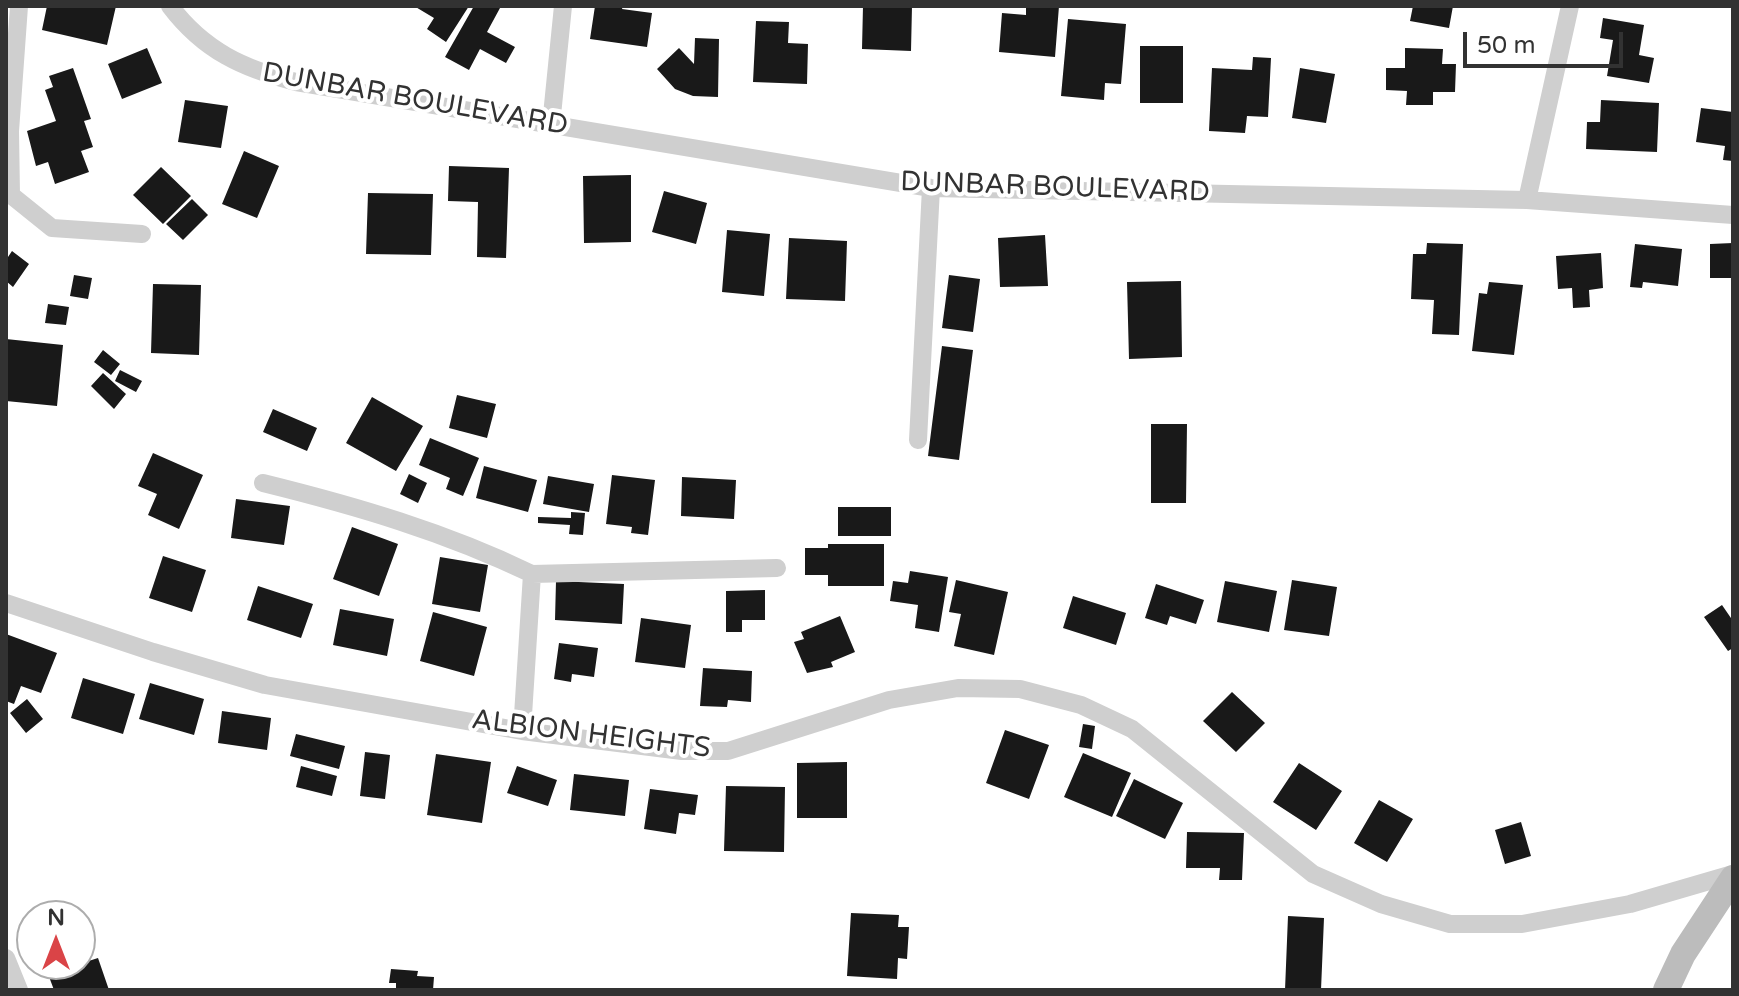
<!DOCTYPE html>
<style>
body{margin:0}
#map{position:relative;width:1739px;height:996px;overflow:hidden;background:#fff;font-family:"Varela Round",sans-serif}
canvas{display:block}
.frame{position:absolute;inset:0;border:8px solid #323232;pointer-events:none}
.north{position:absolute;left:16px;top:900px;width:80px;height:80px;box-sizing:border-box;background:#fff;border:2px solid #adadad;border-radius:50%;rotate:0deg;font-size:22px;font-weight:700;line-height:32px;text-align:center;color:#323232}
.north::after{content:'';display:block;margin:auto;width:28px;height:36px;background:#da4447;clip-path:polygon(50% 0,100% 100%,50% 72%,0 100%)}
.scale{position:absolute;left:1463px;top:32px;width:160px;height:36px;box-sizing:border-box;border:4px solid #323232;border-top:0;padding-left:10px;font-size:24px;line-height:28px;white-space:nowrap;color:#323232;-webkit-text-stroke:6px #fff;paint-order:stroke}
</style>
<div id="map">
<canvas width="1739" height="996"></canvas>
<div class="frame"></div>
<div class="north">N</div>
<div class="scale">50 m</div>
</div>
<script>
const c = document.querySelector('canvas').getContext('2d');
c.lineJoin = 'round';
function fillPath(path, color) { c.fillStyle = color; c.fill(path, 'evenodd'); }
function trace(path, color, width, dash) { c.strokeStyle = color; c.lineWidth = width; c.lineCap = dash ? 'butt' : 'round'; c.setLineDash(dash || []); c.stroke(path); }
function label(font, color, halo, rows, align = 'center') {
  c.font = font + ' "Varela Round",sans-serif'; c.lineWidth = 8; c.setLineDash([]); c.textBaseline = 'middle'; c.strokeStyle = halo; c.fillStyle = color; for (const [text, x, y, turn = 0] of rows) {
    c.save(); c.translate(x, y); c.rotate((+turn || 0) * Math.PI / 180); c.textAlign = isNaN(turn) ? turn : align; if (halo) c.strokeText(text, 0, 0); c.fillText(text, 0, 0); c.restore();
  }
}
fillPath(new Path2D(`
 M47,6H116L107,45L42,30Z
 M414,6H469L446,42L427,29L434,18Z
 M474,6L500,8L487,32L515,47L506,63L480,49L469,70L445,57Z
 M595,6H623L622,9L652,13L647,47L590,39Z
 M863,6H912L911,51L862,49Z
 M1026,6H1059L1055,57L999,52L1002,13L1026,15Z
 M1413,6H1453L1449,28L1410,21Z
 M1603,18L1644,25L1639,55L1654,58L1649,83L1607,76L1613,40L1600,38Z
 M1068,19L1126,24L1121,84L1105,83L1104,100L1061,96Z
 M756,21L789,22L788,43L808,44L807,84L753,82Z
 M695,38L719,39L718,97L693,96L675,89L657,69L679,48L694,64Z
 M1140,46H1183V103H1140Z
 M147,48L162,83L122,99L108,64Z
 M1405,48L1443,49L1442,64H1456L1455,92H1433V105H1406L1407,91L1386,90V68H1405Z
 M1253,57L1271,58L1268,117L1247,116L1245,133L1209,131L1212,68L1252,70Z
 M73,68L91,119L84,121L93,147L81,151L89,172L55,184L48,162L36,166L27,131L56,121L45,90L53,87L49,76Z
 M1300,68L1335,74L1326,123L1292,118Z
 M185,100L228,106L221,148L178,142Z
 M1601,100L1659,103L1657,152L1586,149L1587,122H1600Z
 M1701,108L1733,112V161L1723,160L1725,146L1696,142Z
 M244,151L279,166L257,218L222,204Z
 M449,166L509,168L506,258L477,257L478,202L448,201Z
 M161,167L191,196L163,224L133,195Z
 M631,175V242L584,243L583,176Z
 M664,191L707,203L696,244L652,232Z
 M368,193L433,194L431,255L366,254Z
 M192,199L208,215L183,240L166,224Z
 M727,230L770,234L764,296L722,292Z
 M1045,235L1048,286L1000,287L998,238Z
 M789,238L847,241L845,301L786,299Z
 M1427,243L1463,244L1459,335L1432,334L1434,300L1411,299L1413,254H1426Z
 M1733,243V278H1710V244Z
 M1635,244L1682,249L1678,286L1643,282L1642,288L1630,287Z
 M12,251L29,264L13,287L6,281V260Z
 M1601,253L1603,288L1589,290L1590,307L1573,308L1572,288L1558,289L1556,256Z
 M74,275L92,278L88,299L70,296Z
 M949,275L980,279L973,332L942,328Z
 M1181,281L1182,357L1129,359L1127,282Z
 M1489,282L1523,285L1514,355L1472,351L1479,293L1487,294Z
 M153,284L201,285L199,355L151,353Z
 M48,304L69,307L66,325L45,323Z
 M6,339L63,345L57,406L6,401Z
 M942,346L973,350L959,460L928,456Z
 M103,350L120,364L111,375L94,362Z
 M120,370L142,381L136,392L115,381Z
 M103,373L126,394L114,409L91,386Z
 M457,395L496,404L487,438L449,428Z
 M372,397L423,426L396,471L346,443Z
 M273,409L317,428L307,451L263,432Z
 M1151,424H1187L1186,503H1151Z
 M430,438L479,458L463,496L446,489L450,478L419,465Z
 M153,453L203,475L179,529L148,515L157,494L138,486Z
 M484,466L537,480L528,512L476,498Z
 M409,474L427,483L418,503L400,494Z
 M612,475L655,480L648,535L631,533L632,527L606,524Z
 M548,476L594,484L589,512L543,504Z
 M682,477L736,480L734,519L681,516Z
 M236,499L290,506L284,545L231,538Z
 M838,507H891V536H838Z
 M571,512L585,513L583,535L569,534L570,525L538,523V517L571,518Z
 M352,527L398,544L379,596L333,579Z
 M828,544H884V586H828V575H805V548H828Z
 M163,556L206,570L192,612L149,598Z
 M440,557L488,565L480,612L432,604Z
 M910,571L948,577L939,632L915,628L918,605L890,601L893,581L908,583Z
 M956,580L1008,592L994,655L954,646L961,614L949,612Z
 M1292,580L1337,587L1329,636L1284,630Z
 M556,581L624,584L622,624L555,620Z
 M1225,581L1277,591L1269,632L1217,622Z
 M1156,584L1204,600L1196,624L1170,616L1167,625L1145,618Z
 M258,586L313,604L301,638L247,620Z
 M765,590V620H742V632H726V591Z
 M1073,596L1126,613L1116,645L1063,628Z
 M1722,605L1733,621V648L1728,651L1704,617Z
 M340,609L394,619L387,656L333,645Z
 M433,612L487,627L474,676L420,661Z
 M840,616L855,652L831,662L833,667L807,673L794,642L804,639L801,632Z
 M641,618L691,625L685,668L635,662Z
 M6,634L57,653L41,693L21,686L14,704L6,701Z
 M559,643L598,648L594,677L572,674L571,682L554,679Z
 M703,668L752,671L751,702L728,700L727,707L700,706Z
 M83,678L135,694L123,734L71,718Z
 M150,683L204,699L194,735L139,719Z
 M1232,692L1265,723L1236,752L1203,721Z
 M27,699L43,719L26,733L10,713Z
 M222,711L271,718L267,750L218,743Z
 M1083,724L1095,726L1092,749L1079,747Z
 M1005,730L1049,745L1029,799L986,783Z
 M296,734L345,746L339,769L290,756Z
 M365,752L390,755L385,799L360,796Z
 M1083,753L1131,773L1112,817L1064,797Z
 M436,754L491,762L482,823L427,815Z
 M847,762V818H797V763Z
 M1299,763L1342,791L1316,830L1273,802Z
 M301,766L337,776L332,796L296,787Z
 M517,766L557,780L548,806L507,793Z
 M574,774L629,780L625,816L570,810Z
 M1134,779L1183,803L1165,839L1116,816Z
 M726,786L785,787L784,852L724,851Z
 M650,789L698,795L695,815L679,813L676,834L644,829Z
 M1379,800L1413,819L1387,862L1354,843Z
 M1521,822L1531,856L1505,864L1495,830Z
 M1187,832L1244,833L1242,880H1219L1220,868H1186Z
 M851,913L899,915L898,927H909L907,959L898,958L897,979L847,976Z
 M1288,916L1324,918L1321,990H1285Z
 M98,958L109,990H54L48,974Z
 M391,969L418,971L417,976L434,977L433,990H396V983H389Z`), '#191919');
trace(new Path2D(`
 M19,6L10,131L11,195L52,228L142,234
 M170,6C204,51 244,69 296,82L931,188L1527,200L1733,215
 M551,125L563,6
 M1527,200L1570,6
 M918,440L931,188
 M263,483C356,506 445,532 532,574
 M6,603L153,652L265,685L522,731L682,751H728L889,700L958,688L1020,689L1081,705L1132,729L1313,874L1381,904L1450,924H1522L1630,904L1733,874
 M522,731L532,574L777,568
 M6,958L19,990`), '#cfcfcf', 18);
trace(new Path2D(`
 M1666,990L1683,954L1733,878`), '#bcbcbc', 26);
label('28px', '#323232', '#fff', [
 ["DUNBAR BOULEVARD",415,100,10],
 ["DUNBAR BOULEVARD",1055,188,2],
 ["ALBION HEIGHTS",591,735,7]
]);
</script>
